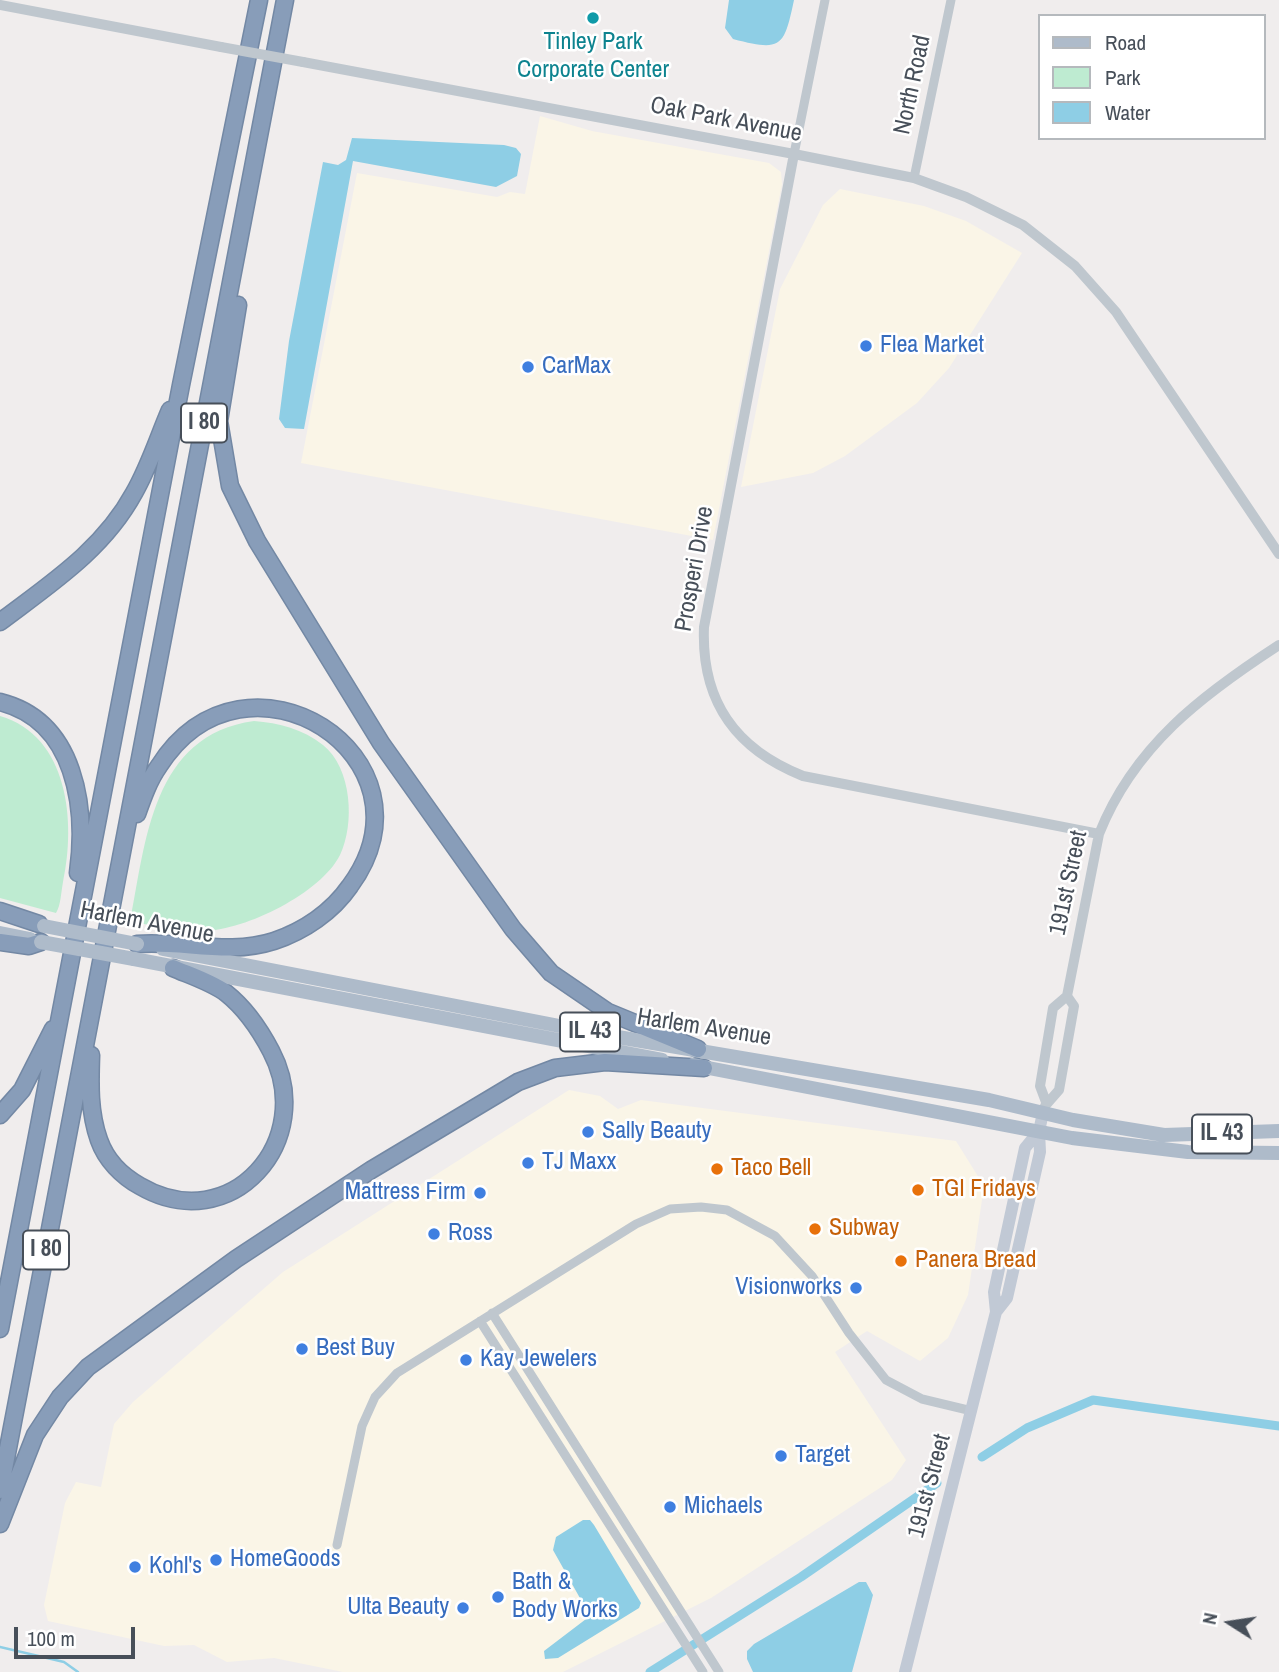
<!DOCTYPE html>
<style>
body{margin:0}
#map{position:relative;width:1279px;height:1672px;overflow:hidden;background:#f0eded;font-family:"Archivo Narrow",sans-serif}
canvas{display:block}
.legend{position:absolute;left:1038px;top:14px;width:228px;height:126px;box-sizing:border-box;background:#fff;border:2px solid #b5b9bd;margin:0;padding:9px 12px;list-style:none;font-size:21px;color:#474f59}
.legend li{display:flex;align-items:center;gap:14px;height:35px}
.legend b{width:35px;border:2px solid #b5b9bd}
.north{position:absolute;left:1195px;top:1588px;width:70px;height:70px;-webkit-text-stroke:5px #fff;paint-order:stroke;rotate:282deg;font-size:19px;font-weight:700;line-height:28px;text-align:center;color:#474f59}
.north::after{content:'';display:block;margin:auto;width:24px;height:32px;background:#474f59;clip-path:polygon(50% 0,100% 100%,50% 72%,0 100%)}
.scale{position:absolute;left:14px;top:1627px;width:121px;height:32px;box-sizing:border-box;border:4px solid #474f59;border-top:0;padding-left:9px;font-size:21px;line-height:24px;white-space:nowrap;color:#474f59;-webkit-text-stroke:5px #fff;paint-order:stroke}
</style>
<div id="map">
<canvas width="1279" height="1672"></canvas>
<ul class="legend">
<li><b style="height:9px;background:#aebbca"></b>Road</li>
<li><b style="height:19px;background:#beebd1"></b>Park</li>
<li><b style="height:19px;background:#8ecee5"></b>Water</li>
</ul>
<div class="north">N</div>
<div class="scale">100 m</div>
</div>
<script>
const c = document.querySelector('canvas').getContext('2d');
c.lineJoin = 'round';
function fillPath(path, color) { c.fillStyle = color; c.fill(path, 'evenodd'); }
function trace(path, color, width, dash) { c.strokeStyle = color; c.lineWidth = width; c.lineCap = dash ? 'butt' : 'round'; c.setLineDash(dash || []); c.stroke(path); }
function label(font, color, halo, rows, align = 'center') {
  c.font = font + ' "Archivo Narrow",sans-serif'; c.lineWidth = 5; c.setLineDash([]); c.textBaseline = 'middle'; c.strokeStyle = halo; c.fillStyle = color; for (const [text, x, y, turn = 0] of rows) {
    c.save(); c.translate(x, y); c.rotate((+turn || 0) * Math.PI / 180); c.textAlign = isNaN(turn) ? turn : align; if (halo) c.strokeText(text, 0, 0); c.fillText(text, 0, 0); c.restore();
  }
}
fillPath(new Path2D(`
 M540,116L592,131L769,163L781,172L782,184L713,540L301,463L357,173L497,197L510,192L525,194Z
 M840,189L924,206L966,221L1022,253L949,368L917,403L845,456L813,473L741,487L780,289L823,205Z
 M569,1090L600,1096L618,1109L641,1100L956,1141L984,1186L968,1295L948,1338L920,1361L867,1331L835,1352L906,1460L892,1480L711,1598L563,1672H343L274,1658L227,1662L194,1645L164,1646L48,1621L44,1605L65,1503L76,1482L101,1487L114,1424L133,1402L283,1272Z`), '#faf5e7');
fillPath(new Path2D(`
 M0,716C69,736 76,823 63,882C61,892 61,905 56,913L0,898Z
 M254,721C279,723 303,729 323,745C352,768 355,824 340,855C321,893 246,930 204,931C181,932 154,925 130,922C146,841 152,735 254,721Z`), '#beebd1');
fillPath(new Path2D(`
 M729,0H794C784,47 782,52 733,39L725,28Z
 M352,138L504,145L516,148L521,154L517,176L496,187L353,161L304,429L285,428L279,419L289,341L323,162L338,165L346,160Z
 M583,1520H590L594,1525L641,1603L639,1608L558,1658L545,1659L544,1651L590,1616L553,1550L556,1537Z
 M859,1582H866L873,1595L852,1672H753L747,1659V1651L754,1644Z`), '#8ecee5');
trace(new Path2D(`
 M0,1647L64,1662L78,1672`), '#8ecee5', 2.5);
trace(new Path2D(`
 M982,1457L1027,1428L1093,1400L1279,1426
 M650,1672L801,1577L937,1483`), '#8ecee5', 9);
const motorway = new Path2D(`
 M238,305L219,421L230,486L257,541L381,743L513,929L551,973L608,1012L698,1049
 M0,622C50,584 103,550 134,493C149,467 158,438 170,410
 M0,702C76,721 87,808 78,873
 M137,814C143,797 149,780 159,766C246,630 444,758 350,886C332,912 304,931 274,941C228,956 183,940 137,944
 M0,911L39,924
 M0,942L29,946L41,942
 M91,1055C90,1084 89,1112 99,1140C106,1160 122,1176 140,1186C231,1239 318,1140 271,1051C260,1030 245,1008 226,993C211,982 189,975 173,968
 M0,1115L22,1090L53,1029
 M0,1329L181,385L259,0
 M0,1490L285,0
 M0,1524L35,1435L60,1397L88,1367L236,1259L371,1170L518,1082L555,1068L605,1062L704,1068`);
trace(motorway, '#7388a4', 19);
trace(new Path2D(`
 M794,154L825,0
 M914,178L951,0
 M492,1313L719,1672
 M480,1321L703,1672
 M337,1545L362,1426L375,1397L397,1373L636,1224L670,1209L701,1207L727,1210L775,1236L812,1276L849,1333L886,1380L922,1399L972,1411`), '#bfc7ce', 9);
trace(new Path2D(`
 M0,5L221,47
 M303,62L794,154L914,178L966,197L1023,225L1075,266L1116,312L1279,554
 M794,154L704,627C701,701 735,749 803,776L1099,834
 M1046,1102L1040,1086L1053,1008L1067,996L1099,834C1134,746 1202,695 1279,645
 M1045,1106L1059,1090L1074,1006L1067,996`), '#bfc7ce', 10);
trace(new Path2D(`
 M996,1312L1007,1298L1040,1152L1039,1131L1043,1113
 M905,1672L996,1312L994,1292L1025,1148L1039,1131`), '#c1c9d5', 12);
trace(new Path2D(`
 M0,933L30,939
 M163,949L606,1035L989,1100L1073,1120L1164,1135L1279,1131
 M134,959L662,1060
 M693,1065L1072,1138L1188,1152L1279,1153`), '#aebbca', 14);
trace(motorway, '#889db9', 16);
trace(new Path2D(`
 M221,47L303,62`), '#bfc7ce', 10);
trace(new Path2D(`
 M44,926L137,944
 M41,942L134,959`), '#aebbca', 14);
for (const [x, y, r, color] of [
 [593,18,7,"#0f9aa8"],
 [866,346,7,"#3f7fe0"],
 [528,367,7,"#3f7fe0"],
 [588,1132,7,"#3f7fe0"],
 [528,1163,7,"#3f7fe0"],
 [717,1169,7,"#e8710a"],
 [918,1190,7,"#e8710a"],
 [480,1193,7,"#3f7fe0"],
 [815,1229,7,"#e8710a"],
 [434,1234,7,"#3f7fe0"],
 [901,1261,7,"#e8710a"],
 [856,1288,7,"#3f7fe0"],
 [302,1349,7,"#3f7fe0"],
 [466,1360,7,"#3f7fe0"],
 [781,1456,7,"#3f7fe0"],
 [670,1507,7,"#3f7fe0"],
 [216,1560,7,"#3f7fe0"],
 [135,1567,7,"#3f7fe0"],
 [498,1597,7,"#3f7fe0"],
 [463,1608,7,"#3f7fe0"]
]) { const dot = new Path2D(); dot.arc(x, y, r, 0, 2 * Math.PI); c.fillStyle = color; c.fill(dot); trace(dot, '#fff', 2.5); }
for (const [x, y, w] of [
 [204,423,46],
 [590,1032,60],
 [1222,1134,60],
 [46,1250,46]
]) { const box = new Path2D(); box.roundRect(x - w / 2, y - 19.5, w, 39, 5); c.fillStyle = '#fff'; c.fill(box); trace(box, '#474f59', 2); }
label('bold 23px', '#474f59', null, [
 ["I 80",204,423],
 ["IL 43",590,1032],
 ["IL 43",1222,1134],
 ["I 80",46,1250]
]);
label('24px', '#0d838f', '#fff', [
 ["Tinley Park",593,43],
 ["Corporate Center",593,71]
]);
label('24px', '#474f59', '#fff', [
 ["North Road",913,85,-78],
 ["Oak Park Avenue",726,120,11],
 ["Prosperi Drive",695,569,-80],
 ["191st Street",1069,883,-78],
 ["Harlem Avenue",147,923,11],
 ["Harlem Avenue",704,1028,9],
 ["191st Street",930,1486,-75]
]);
label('24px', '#366cbe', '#fff', [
 ["Flea Market",880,346],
 ["CarMax",542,367],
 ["Sally Beauty",602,1132],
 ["TJ Maxx",542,1163],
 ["Mattress Firm",466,1193,"right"],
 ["Ross",448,1234],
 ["Visionworks",842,1288,"right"],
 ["Best Buy",316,1349],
 ["Kay Jewelers",480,1360],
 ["Target",795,1456],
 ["Michaels",684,1507],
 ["HomeGoods",230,1560],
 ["Kohl's",149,1567],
 ["Bath &",512,1583],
 ["Body Works",512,1611],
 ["Ulta Beauty",449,1608,"right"]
], 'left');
label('24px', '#c56008', '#fff', [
 ["Taco Bell",731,1169],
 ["TGI Fridays",932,1190],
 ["Subway",829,1229],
 ["Panera Bread",915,1261]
], 'left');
</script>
